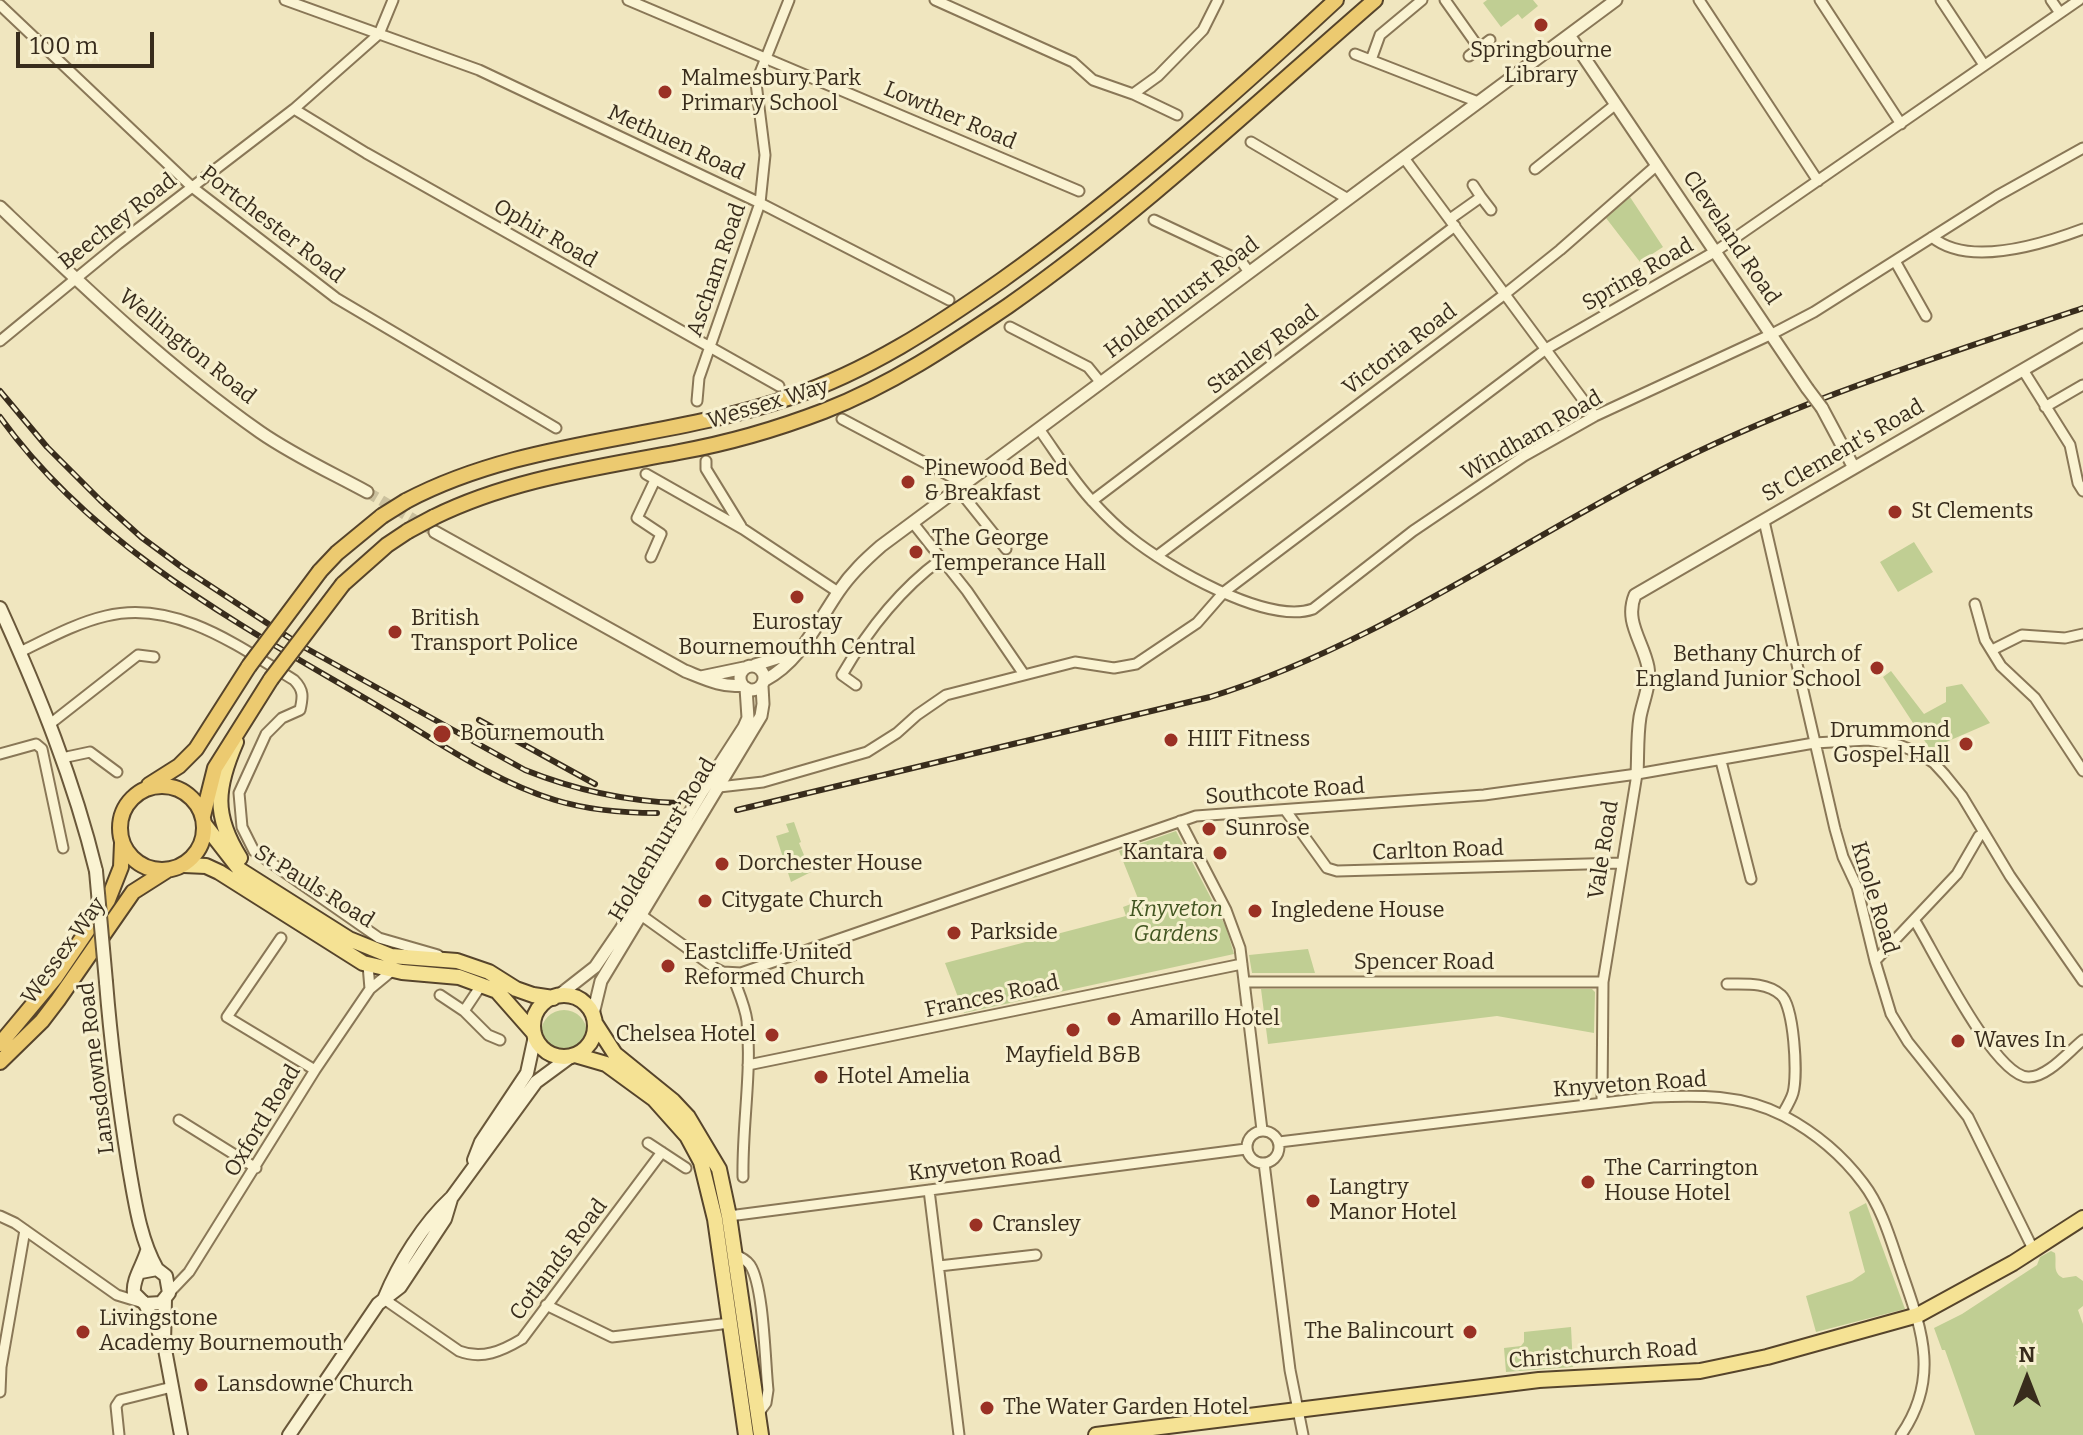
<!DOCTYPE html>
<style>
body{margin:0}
#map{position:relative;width:2083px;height:1435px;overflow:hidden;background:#f0e6bf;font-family:Bitter,serif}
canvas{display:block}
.north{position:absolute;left:1987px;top:1339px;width:80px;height:80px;-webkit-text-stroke:6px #f7f0cf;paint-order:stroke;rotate:0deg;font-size:22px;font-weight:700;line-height:32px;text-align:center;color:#382c1c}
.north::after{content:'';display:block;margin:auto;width:28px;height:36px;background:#382c1c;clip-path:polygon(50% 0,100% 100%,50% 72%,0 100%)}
.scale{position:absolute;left:16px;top:32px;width:138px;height:36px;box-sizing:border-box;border:4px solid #382c1c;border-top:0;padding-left:10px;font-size:24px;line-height:28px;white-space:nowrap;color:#382c1c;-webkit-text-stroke:6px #f7f0cf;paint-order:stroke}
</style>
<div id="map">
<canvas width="2083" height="1435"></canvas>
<div class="north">N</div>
<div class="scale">100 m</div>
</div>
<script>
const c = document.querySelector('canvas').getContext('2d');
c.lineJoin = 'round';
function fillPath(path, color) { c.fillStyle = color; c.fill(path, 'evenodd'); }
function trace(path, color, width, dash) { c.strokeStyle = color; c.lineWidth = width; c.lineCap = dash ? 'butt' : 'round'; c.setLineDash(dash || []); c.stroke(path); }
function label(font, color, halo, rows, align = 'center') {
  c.font = font + ' Bitter,serif'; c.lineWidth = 6; c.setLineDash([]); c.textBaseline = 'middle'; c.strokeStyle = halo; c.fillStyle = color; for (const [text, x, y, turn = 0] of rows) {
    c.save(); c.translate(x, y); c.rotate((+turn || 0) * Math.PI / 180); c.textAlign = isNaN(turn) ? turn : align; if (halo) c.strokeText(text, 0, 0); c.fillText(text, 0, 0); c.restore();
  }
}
fillPath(new Path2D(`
 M1487,0H1533L1538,6L1522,19L1518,14L1501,27L1483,3Z
 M1630,197L1663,247L1640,262L1606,218Z
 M1914,542L1933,572L1898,592L1880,562Z
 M1891,671L1924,714L1946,702V687L1962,684L1990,723L1930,749L1883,677Z
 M794,822L801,842L799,843L811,872L791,882L776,836L789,832L786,824Z
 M1176,831L1226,927L1234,954L964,1013L945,963L1126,916L1123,907L1139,901L1119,851Z
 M1308,949L1315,973H1252L1249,955Z
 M1261,989H1592L1595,992L1594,1033L1497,1016L1268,1044Z
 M541 1033a23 23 0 1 1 46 0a23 23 0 1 1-46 0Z
 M1866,1203L1905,1309L1816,1332L1806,1296L1852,1281L1865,1272L1849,1212Z
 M2051,1251L2055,1253C2057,1264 2052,1272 2063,1278L2076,1276L2083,1281V1306L2078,1310L2083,1324V1435H1975L1945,1350H1942L1934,1328L1962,1314L2037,1265L2040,1257Z
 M1571,1327L1573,1367L1506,1372L1504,1348L1521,1346L1524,1342V1332Z`), '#c0ce93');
trace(new Path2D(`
 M367,492L435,532`), '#cbc19e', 11, [11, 5.5]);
const minor = new Path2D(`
 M285,0L479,70L760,203L949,300
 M628,0L1079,191
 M935,0L1073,62L1093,80L1133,94L1177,115
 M1445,0L1479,48
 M1699,0L1818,181
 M1820,0L1901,124
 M1941,0L1984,65
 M2051,0L2060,13
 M0,5L192,187L336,298L556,428
 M1355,54L1478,102
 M1469,56L1490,40
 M1371,60L1380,35L1422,0
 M1133,94L1158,76L1203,30L1218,0
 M294,109L366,153L779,386
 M1251,142L1348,199
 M1404,158L1595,416
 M1535,169L1616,104
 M1481,197L1491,210
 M1450,219L1481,197L1473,185
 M1154,220L1241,261L1249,272
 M1932,237C1969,268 2043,244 2083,229
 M1895,261L1926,316
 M1010,327L1088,367L1101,383
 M0,341L118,244L294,109L379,34L393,0
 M2023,370L2070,445L2078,483L2083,491
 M697,401L699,378L760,203L765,155L756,83L789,0
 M2045,407L2083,385
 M842,419L965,484
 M1039,429C1057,454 1073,481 1094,503C1105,515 1117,527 1130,537C1167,567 1267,625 1313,609L1413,531L1524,456L1595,416L1772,334L1814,312L1997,196L2083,148
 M706,461V469L741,526
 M646,474L743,529L838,592
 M958,489L1006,549
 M1092,501L1455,226
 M1764,521L1835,829L1843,857L1857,887L1875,961L1891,1014L1908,1042L1968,1117L2034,1251
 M913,523L967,591L1023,673
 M1157,556L1505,294L1560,250L1657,165
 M651,557L661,534L637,518L655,480
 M1975,604L1985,640L2001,666L2035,698L2083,771
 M1992,650L2022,635L2065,638L2083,634
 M20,652C47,639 76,623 106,616C175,599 238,646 294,680C304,690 303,697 300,710L282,718L266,734L239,793L242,827L254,851L379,938L438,955
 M856,685L842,675C868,630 898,591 940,560
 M50,724L138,655L154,657
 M0,754L36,744L42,749L63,848
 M62,758L90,752L117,772
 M1721,761L1751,879
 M719,787L763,782L867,752L897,733L917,715L946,695L1075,662L1114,668L1136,664L1197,623L1224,592L1546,349L1716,251L2079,0
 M1286,811L1327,868L1337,871L1622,863
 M1180,821L1226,910L1240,948L1262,1130
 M641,915L715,968L723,972L741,973L1196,816L1484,795L1637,774L1814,743L1868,740L1899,745L1919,753L1934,763L1945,775L1962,796L2010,876L2083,981
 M1915,921C1933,950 1994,1076 2028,1077C2047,1078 2069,1051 2083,1040
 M281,938L227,1017L315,1070
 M1875,961L1957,874L1979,836L1984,833
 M368,965L370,989
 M732,974C737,989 745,1005 747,1021C752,1073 742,1125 743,1177
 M1244,982H1603
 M1727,984C1745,984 1767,982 1781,995C1794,1006 1798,1075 1793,1093C1791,1100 1786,1108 1782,1115
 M440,995L464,1011L488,1035L500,1040
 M464,1011L482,984
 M748,1065L1242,964
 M1602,1102L1603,982L1637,774
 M179,1120L256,1168
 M1247 1147a16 16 0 1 1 32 0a16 16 0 1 1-32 0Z
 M1279,1142L1653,1097C1698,1095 1742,1094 1784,1116C1814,1132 1842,1155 1863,1183C1880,1205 1889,1234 1898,1261C1919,1323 1943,1374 1901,1435
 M648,1143L686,1168
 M1264,1163L1290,1370L1303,1435
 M929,1190L959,1435
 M0,1216L15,1223L117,1295L140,1302
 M729,1216L1246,1149
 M735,1255C741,1257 746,1260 750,1265C764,1286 765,1363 768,1390L766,1403L758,1414
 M939,1266L1036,1255
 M169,1293L189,1272L315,1070L370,989L393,970
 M384,1299L459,1351C482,1360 502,1351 522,1339L662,1152
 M546,1305L612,1337L730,1323
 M0,1392L1,1367L25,1230
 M119,1435L116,1406L120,1400L172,1387`);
const tertiary = new Path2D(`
 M1569,35L1807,388
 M0,207C83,286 166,366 260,432C293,455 332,473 367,492
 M1822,408L1854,468
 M435,532L685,671C703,678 723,688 742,685
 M755,665L796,652
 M740 678a12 12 0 1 1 24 0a12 12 0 1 1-24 0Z
 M701,677L744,668
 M765,680C800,662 817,623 839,591C851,573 865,560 881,546L1616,0
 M1637,774C1638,756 1637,736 1640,717C1643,701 1651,684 1648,667C1643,641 1624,622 1635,595L2083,335
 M558,996L595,967L621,929L702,792L744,727L748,718L746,688
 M593,1014L601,981L761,716L763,704L762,686`);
const secondary = new Path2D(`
 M0,608C39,694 74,780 96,871
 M106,982C111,1045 119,1106 129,1168C135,1202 140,1239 157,1269
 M474,1160L481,1142L527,1073L535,1036
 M141,1272L157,1269L166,1276L169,1293L161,1303L145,1304L134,1293C132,1280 143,1265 147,1251
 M165,1299L164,1344L181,1435
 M384,1299C399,1263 423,1224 452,1197L536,1082L570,1057
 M145,1304L163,1341
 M289,1435L378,1304L400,1287L445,1219L451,1199`);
const primary = new Path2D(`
 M236,742C216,788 213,815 240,858
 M205,825L240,870L349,939L391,956L457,961L489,972L516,989L533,995L553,998
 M184,865L206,866L219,872L363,963L402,972L459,977L497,991L534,1033
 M533 1026a31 31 0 1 1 62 0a31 31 0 1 1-62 0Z
 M595,1023L615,1054L673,1101L688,1117L719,1169L729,1216L761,1435
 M575,1055L606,1064L654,1099L687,1136L701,1162L715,1219L746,1435
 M1096,1435L1539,1380L1700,1371L1767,1357L1918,1315L2013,1263L2083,1218`);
const trunk = new Path2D(`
 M406,501C525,438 665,441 791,397C868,371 935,327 1002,280C1121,195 1229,99 1336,0
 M434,517C511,479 596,468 679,452C729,443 777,429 824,411C891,385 949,346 1008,306C1139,214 1254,105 1375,0
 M320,571L337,553L382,516
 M343,584L387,545L408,531
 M149,785L179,766L196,749L249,666
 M120 828a42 42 0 1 1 84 0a42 42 0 1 1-84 0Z
 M203,816L215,768L271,679
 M0,1044L55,978L108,900L121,867L122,843
 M0,1062L42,1021L58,1000L133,892L166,871`);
trace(minor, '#897757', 13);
trace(tertiary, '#897757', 15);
trace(secondary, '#6a583a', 16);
trace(primary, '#56442b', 18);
trace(trunk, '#56442b', 18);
trace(minor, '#faf3d2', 9);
trace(tertiary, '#faf3d2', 11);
trace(secondary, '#faf3d2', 12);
trace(primary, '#f5e294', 14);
trace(trunk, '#ecca70', 14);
const rail = new Path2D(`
 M0,391L47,447L100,500L141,537L183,568L302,646L525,770C575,790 625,801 678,803
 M0,417C95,549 241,625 378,706C434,739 492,781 555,800C588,810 623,813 657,813
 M479,720L595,784
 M737,810L1210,697C1368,648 1507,550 1653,474C1789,403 1938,357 2083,308`);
trace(rail, '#382c1c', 6);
trace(rail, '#f7f0cf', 3, [9]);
const tertiaryBridge = new Path2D(`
 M1807,388L1822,408`);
const secondaryBridge = new Path2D(`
 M96,871L106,982`);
const trunkBridge = new Path2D(`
 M382,516L406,501
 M408,531L434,517
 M249,666L320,571
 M271,679L343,584`);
trace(tertiaryBridge, '#897757', 15, []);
trace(secondaryBridge, '#6a583a', 16, []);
trace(trunkBridge, '#56442b', 18, []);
trace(tertiaryBridge, '#faf3d2', 11);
trace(secondaryBridge, '#faf3d2', 12);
trace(trunkBridge, '#ecca70', 14);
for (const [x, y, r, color] of [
 [1541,25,8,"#9a3124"],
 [665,92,8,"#9a3124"],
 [908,482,8,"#9a3124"],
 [1895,512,8,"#9a3124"],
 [916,552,8,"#9a3124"],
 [797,597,8,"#9a3124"],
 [395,632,8,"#9a3124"],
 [1877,668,8,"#9a3124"],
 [442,734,10,"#9a3124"],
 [1171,740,8,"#9a3124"],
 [1966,744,8,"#9a3124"],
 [1209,829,8,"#9a3124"],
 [1220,853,8,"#9a3124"],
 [722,864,8,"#9a3124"],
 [705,901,8,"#9a3124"],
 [1255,911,8,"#9a3124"],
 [954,933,8,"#9a3124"],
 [668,966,8,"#9a3124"],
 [1114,1019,8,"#9a3124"],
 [1073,1030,8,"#9a3124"],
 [772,1035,8,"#9a3124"],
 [1958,1041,8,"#9a3124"],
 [821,1077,8,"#9a3124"],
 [1588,1182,8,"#9a3124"],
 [1313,1201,8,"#9a3124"],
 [976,1225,8,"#9a3124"],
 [83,1332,8,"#9a3124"],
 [1470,1332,8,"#9a3124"],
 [201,1385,8,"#9a3124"],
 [987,1408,8,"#9a3124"]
]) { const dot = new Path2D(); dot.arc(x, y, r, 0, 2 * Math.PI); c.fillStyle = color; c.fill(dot); trace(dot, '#f7f0cf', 3); }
label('22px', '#382c1c', '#f7f0cf', [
 ["Springbourne",1541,51,"center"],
 ["Library",1541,76,"center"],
 ["Malmesbury Park",681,79],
 ["Primary School",681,104],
 ["Pinewood Bed",924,469],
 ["& Breakfast",924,494],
 ["St Clements",1911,512],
 ["The George",932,539],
 ["Temperance Hall",932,564],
 ["British",411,619],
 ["Transport Police",411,644],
 ["Eurostay",797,623,"center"],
 ["Bournemouthh Central",797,648,"center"],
 ["Bethany Church of",1861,655,"right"],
 ["England Junior School",1861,680,"right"],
 ["Drummond",1950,731,"right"],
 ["Gospel Hall",1950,756,"right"],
 ["Bournemouth",460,734],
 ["HIIT Fitness",1187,740],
 ["Sunrose",1225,829],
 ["Kantara",1204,853,"right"],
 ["Dorchester House",738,864],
 ["Citygate Church",721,901],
 ["Ingledene House",1271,911],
 ["Parkside",970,933],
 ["Eastcliffe United",684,953],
 ["Reformed Church",684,978],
 ["Amarillo Hotel",1130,1019],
 ["Chelsea Hotel",756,1035,"right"],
 ["Waves In",1974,1041],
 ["Mayfield B&B",1073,1056,"center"],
 ["Hotel Amelia",837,1077],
 ["The Carrington",1604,1169],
 ["House Hotel",1604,1194],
 ["Langtry",1329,1188],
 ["Manor Hotel",1329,1213],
 ["Cransley",992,1225],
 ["Livingstone",99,1319],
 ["Academy Bournemouth",99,1344],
 ["The Balincourt",1454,1332,"right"],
 ["Lansdowne Church",217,1385],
 ["The Water Garden Hotel",1003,1408]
], 'left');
label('22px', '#382c1c', '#f7f0cf', [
 ["Lowther Road",950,116,23],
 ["Methuen Road",676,143,25],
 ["Beechey Road",118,222,-38],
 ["Portchester Road",272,225,38],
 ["Ophir Road",545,234,30],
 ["Cleveland Road",1731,238,56],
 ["Ascham Road",717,270,-71],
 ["Spring Road",1638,275,-30],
 ["Holdenhurst Road",1182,298,-37],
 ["Wellington Road",187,347,39],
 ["Stanley Road",1263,350,-37],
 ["Victoria Road",1400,350,-37],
 ["Wessex Way",768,404,-17],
 ["Windham Road",1532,436,-30],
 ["St Clement's Road",1843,451,-30],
 ["Southcote Road",1285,792,-4],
 ["Holdenhurst Road",663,840,-59],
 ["Vale Road",1604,850,-81],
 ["Carlton Road",1438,851,-2],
 ["St Pauls Road",314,887,32],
 ["Knole Road",1874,898,73],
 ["Wessex Way",64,951,-54],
 ["Spencer Road",1424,963],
 ["Frances Road",992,997,-12],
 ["Lansdowne Road",97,1068,-97],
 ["Knyveton Road",1630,1085,-4],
 ["Oxford Road",263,1121,-59],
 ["Knyveton Road",985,1165,-7],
 ["Cotlands Road",559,1260,-53],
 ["Christchurch Road",1603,1355,-4]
]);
label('italic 22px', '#425521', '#f7f0cf', [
 ["Knyveton",1176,910],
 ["Gardens",1176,935]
]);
</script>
